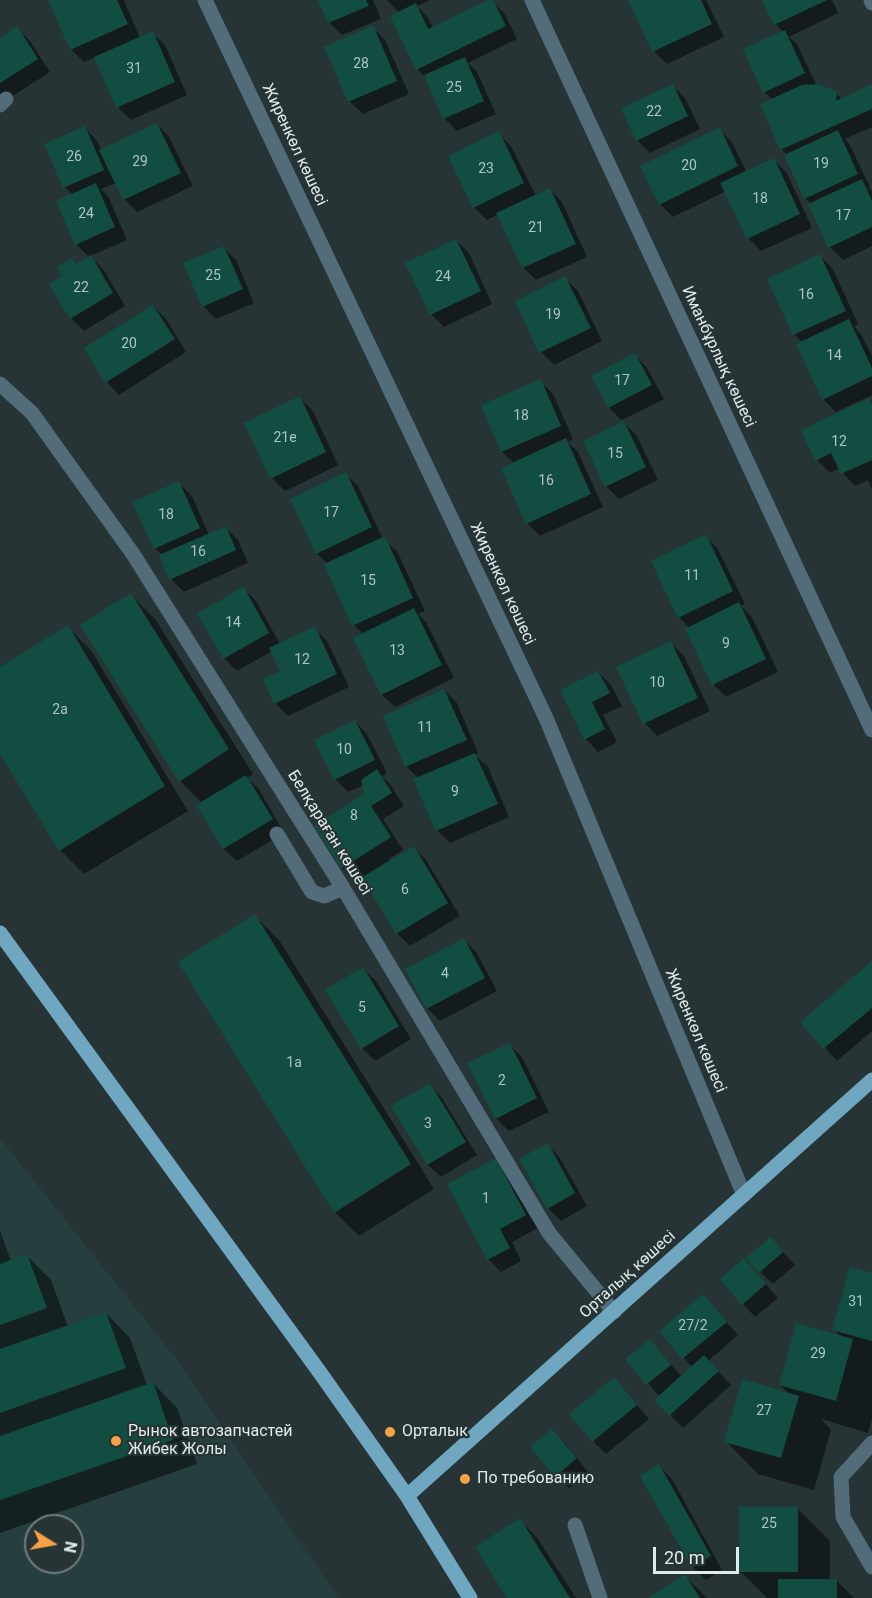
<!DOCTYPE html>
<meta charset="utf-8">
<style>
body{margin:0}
#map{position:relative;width:872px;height:1598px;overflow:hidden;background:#263435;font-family:Roboto,sans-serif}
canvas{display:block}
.north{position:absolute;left:24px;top:1514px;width:60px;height:60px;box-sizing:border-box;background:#263435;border:2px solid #717d7e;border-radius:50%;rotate:101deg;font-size:16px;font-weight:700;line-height:24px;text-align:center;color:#e2ebeb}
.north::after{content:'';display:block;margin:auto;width:21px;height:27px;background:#f6a247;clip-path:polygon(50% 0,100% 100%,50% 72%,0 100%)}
.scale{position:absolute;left:653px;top:1547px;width:86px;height:27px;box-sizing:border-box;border:3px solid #e2ebeb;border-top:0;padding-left:8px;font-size:18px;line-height:21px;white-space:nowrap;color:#e2ebeb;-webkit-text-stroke:4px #263435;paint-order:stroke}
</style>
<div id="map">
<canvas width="872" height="1598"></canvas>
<div class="north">N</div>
<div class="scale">20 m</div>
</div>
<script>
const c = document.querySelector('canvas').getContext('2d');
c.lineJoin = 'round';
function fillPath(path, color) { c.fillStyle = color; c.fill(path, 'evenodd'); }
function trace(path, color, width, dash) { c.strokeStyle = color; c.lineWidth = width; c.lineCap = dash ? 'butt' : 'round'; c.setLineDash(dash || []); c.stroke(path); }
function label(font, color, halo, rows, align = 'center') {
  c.font = font + ' Roboto,sans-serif'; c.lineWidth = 4.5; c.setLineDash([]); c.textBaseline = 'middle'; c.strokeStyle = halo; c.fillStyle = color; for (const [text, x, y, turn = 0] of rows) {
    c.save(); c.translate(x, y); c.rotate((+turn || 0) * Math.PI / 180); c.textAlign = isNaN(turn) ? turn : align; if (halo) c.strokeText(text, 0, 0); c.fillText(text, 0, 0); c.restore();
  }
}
fillPath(new Path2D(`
 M0,1138L174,1356L338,1598H0ZM36,1526H72V1562H36Z`), '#273e3f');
fillPath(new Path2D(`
 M49,0H124L140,38L152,33L165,45L187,95L131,120L118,107L96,57L84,62L71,49Z
 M320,0H373L381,19L342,35L329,22Z
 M387,0H430L417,6L428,18L433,28L491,0L504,13L517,39L468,63L477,72L496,114L457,131L444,118L428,80L417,69L399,13Z
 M630,0H706L724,37L667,64L654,51Z
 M764,0H832L838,13L789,37L797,44L817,86L836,93L842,99L872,86V127L845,139L850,145L870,187H868L872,191V246L843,260L830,247L812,204L805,198L787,155L782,150L762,105L773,100L764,92L783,32L776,24Z
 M372,27L385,40L409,94L363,114L350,102L326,47Z
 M17,28L30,41L50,72L5,101L0,96V39Z
 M672,85L685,98L700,129L650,153L637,140Z
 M157,124L169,137L193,186L137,212L124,199L116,183L101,189L109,198L127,240L90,256L104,270L125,306L84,331L71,318L77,265L90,258L76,244L73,195L65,187L85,128L97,141L102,151Z
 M719,129L732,142L747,173L774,160L787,173L812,228L761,251L748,238L726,191L673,217L660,204Z
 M498,133L511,146L536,196L550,190L562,202L587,257L536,280L523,267L499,214L487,220L474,207Z
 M456,240L469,253L492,304L444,327L431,314Z
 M223,247L236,260L254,303L216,319L203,306L185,264Z
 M820,256L833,269L858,324L854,326L861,334L872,356V395L836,412L823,399L802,342L794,334Z
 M565,278L578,291L602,341L554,365L541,352Z
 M153,306L166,319L186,352L119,395L107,382Z
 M635,355L647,368L664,399L622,420L609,408L593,377Z
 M540,381L553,394L573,439L568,442L578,452L603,507L540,536L527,523L514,463L502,452L483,406Z
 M300,398L313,411L338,465L285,491L272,478Z
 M869,400L872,403V490L868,480L855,486L843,473L840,468L830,473L817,460Z
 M624,423L637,436L658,480L619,499L606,486Z
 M345,474L358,486L383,539L397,551L425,611L418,614L426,622L454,678L395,707L382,695L355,638L363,634L354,625L328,564L317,554L292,500Z
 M179,483L192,496L209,535L225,527L238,540L248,563L184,592L171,579L162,555L155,548Z
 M705,536L718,549L745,604L741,606L752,617L778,672L726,697L713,684L687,629L690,628L679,617Z
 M243,588L256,601L280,644L314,628L327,641L349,687L288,716L275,703L282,672L272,651L237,671L224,658Z
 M131,595L155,619L253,774L247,778L259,789L284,833L237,861L224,849L198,805L202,803L180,781Z
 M68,627L92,652L188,811L84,874L60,850L0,751V668Z
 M671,643L684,656L710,711L657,736L645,723L618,668Z
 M598,672L611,685L622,706L603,715L617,742L598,752L586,739L562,691Z
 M444,690L457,703L478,753L475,755L488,767L509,817L450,843L437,830L419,779L406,766Z
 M355,721L367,734L387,773L382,776L390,784L404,806L383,819L403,850L389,859L390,862L414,848L426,860L460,916L410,946L397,933L363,876L355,880L342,868L366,795L364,785L348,792L335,779Z
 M255,916L279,940L434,1189L359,1236L335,1212Z
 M464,940L477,953L497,991L440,1021L427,1008Z
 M872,963V1031L837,1061L802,1022Z
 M363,969L376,981L411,1039L375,1061L362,1048Z
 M509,1044L522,1057L549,1112L509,1131L496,1118Z
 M430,1085L442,1098L477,1155L441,1177L428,1165L393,1107Z
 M548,1145L560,1158L587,1206L561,1221L548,1208Z
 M496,1160L509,1173L538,1228L512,1242L521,1261L501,1272L488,1259Z
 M0,1231L11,1261L27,1256L51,1280L68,1327L106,1313L130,1338L147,1385L153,1383L177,1408L197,1464L0,1533Z
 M771,1239L795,1265L773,1284L760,1272Z
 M744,1260L778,1298L755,1317L743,1304Z
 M872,1275V1419L868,1433L821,1419L831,1430L814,1490L758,1474L726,1441L790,1395L780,1385L842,1337L833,1329Z
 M703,1296L738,1335L708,1361L731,1385L683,1428L656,1400L660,1397L627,1359L650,1341L682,1377L692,1367L661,1331Z
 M614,1379L649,1419L606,1454L593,1441L572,1414Z
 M552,1431L565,1443L588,1472L569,1488L556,1476Z
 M659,1466L672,1479L722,1570L706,1580L693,1567Z
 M798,1509L830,1541V1581H837L854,1598H767L740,1571Z
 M520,1520L538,1539L576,1598H509Z
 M685,1576L707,1598H651Z`), '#0007');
fillPath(new Path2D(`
 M48,0H117L128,24L70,50Z
 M318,0H366L369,6L328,23Z
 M488,0H493L506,26L416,70L390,16L416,3L428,29Z
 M628,0H701L712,24L652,52Z
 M762,0H827L774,25Z
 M373,25L397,81L348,102L324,47Z
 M17,26L38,59L0,83V38Z
 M785,30L805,73L763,93L743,49Z
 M153,31L175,82L116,108L94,57Z
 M465,57L484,101L443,119L424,75Z
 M673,84L688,116L636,141L621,108Z
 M819,84L837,92L836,101L872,84V109L780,150L760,104L802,85Z
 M157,123L181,173L123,200L99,150Z
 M85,126L104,170L63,188L44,144Z
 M720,127L738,166L659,205L640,166Z
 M838,130L858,174L804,199L784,155Z
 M499,131L524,183L473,208L448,156Z
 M774,158L800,214L747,239L720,183Z
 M862,179L872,201V227L828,248L808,204Z
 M96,183L115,227L75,245L56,201Z
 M550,188L576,244L522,268L496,213Z
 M456,239L481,291L430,315L405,263Z
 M224,246L243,289L202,307L183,263Z
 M820,254L846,311L793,335L767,279Z
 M91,255L113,293L70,319L49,284L62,276L57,267L72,258L76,264Z
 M565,276L591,328L539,353L515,301Z
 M153,305L175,339L105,383L84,348Z
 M849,319L872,368V376L822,400L796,344Z
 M635,353L652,385L608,408L591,376Z
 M541,379L561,426L501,452L481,405Z
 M300,396L326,452L270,479L244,423Z
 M869,398L872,404V460L841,474L831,453L815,461L801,430Z
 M624,421L646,467L605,487L583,441Z
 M566,438L591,494L526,524L501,468Z
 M346,472L372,527L316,554L290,499Z
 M179,481L200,528L154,549L132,502Z
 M226,526L236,550L169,580L159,555Z
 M706,534L733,591L678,618L651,561Z
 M385,536L413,598L352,626L324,564Z
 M244,587L269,633L223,659L197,613Z
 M131,593L229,749L179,782L80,625Z
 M739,602L766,659L712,685L685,629Z
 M414,608L442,665L381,695L353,638Z
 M68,625L165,786L59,851L0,754V667Z
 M315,626L337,674L274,704L263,679L280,671L269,648Z
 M671,641L698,698L643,724L616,667Z
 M598,671L610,693L592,702L605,729L584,740L560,690Z
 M444,689L467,740L405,767L383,716Z
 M355,720L375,760L334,780L314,740Z
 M475,753L498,804L436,831L413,779Z
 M377,769L392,793L371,806L391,837L341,869L314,826L364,794L361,780Z
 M246,775L273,819L223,849L196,805Z
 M414,846L448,903L396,934L362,877Z
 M255,914L411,1164L334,1213L178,962Z
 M464,938L485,978L426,1009L405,969Z
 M872,961V1008L823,1049L800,1022Z
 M363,967L399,1026L361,1049L325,990Z
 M510,1043L537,1098L495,1119L467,1063Z
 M430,1083L466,1142L427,1165L391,1106Z
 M548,1143L575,1193L547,1209L519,1159Z
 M496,1158L526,1215L500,1229L510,1248L487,1260L447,1184Z
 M771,1237L783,1252L759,1273L746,1258Z
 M27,1254L47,1308L0,1325V1264Z
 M744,1258L766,1284L742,1305L720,1279Z
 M850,1267L872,1273V1341L832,1330Z
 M703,1294L727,1322L682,1359L659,1331Z
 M106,1312L126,1368L0,1413V1349Z
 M796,1323L853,1339L836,1401L779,1385Z
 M650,1339L671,1365L646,1385L625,1359Z
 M704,1355L719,1371L669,1416L654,1400Z
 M614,1377L637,1405L592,1442L569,1414Z
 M742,1379L799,1396L781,1458L724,1442Z
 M153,1382L173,1440L0,1500V1436Z
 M552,1429L577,1458L555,1477L530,1447Z
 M659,1464L711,1556L692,1568L640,1476Z
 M739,1507H798V1572H739Z
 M520,1518L570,1598H507L475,1547Z
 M685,1574L700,1598H648Z
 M778,1579H837V1598H778Z`), '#114e41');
trace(new Path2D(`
 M205,0L546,718L744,1195
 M532,0L872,730
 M871,0L872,3
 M0,105L6,99
 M0,384L32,413L133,554L343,888L549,1233L614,1312
 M277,834L312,892L324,896L343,888
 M872,1443L841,1477L843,1517L872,1567
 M575,1525L600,1598`), '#526c79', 15);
trace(new Path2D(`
 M0,933L321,1374L407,1496L470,1598
 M407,1496L872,1080`), '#6fa6c0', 15);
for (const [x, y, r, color] of [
 [390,1432,6,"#f6a247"],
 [116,1441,6,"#f6a247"],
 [465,1479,6,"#f6a247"]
]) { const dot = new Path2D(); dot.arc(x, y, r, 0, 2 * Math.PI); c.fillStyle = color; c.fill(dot); trace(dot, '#263435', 2); }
label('14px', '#aec4c0', null, [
 ["28",361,64],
 ["31",134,69],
 ["25",454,88],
 ["22",654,112],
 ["26",74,157],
 ["29",140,162],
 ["19",821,164],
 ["20",689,166],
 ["23",486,169],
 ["18",760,199],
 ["24",86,214],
 ["17",843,216],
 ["21",536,228],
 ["25",213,276],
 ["24",443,277],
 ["22",81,288],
 ["16",806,295],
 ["19",553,315],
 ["20",129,344],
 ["14",834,356],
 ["17",622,381],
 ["18",521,416],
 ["21е",285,438],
 ["12",839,442],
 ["15",615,454],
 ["16",546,481],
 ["17",331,513],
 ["18",166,515],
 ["16",198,552],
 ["11",692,576],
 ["15",368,581],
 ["14",233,623],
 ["9",726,644],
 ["13",397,651],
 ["12",302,660],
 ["10",657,683],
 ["2а",60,710],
 ["11",425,728],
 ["10",344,750],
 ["9",455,792],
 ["8",354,816],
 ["6",405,890],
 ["4",445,974],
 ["5",362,1008],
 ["1а",294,1063],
 ["2",502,1081],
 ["3",428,1124],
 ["1",486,1199],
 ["31",856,1302],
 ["27/2",693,1326],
 ["29",818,1354],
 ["27",764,1411],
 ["25",769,1524]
]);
label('16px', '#e2ebeb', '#263435', [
 ["Жиренкөл көшесі",294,145,65],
 ["Иманбұрлық көшесі",718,357,65],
 ["Жиренкөл көшесі",502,584,65],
 ["Белқараған көшесі",329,833,58],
 ["Жиренкөл көшесі",695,1031,67],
 ["Орталық көшесі",628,1275,-42]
]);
label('16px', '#e2ebeb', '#263435', [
 ["Рынок автозапчастей",128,1432],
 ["Жибек Жолы",128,1450],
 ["Орталык",402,1432],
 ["По требованию",477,1479]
], 'left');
</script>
